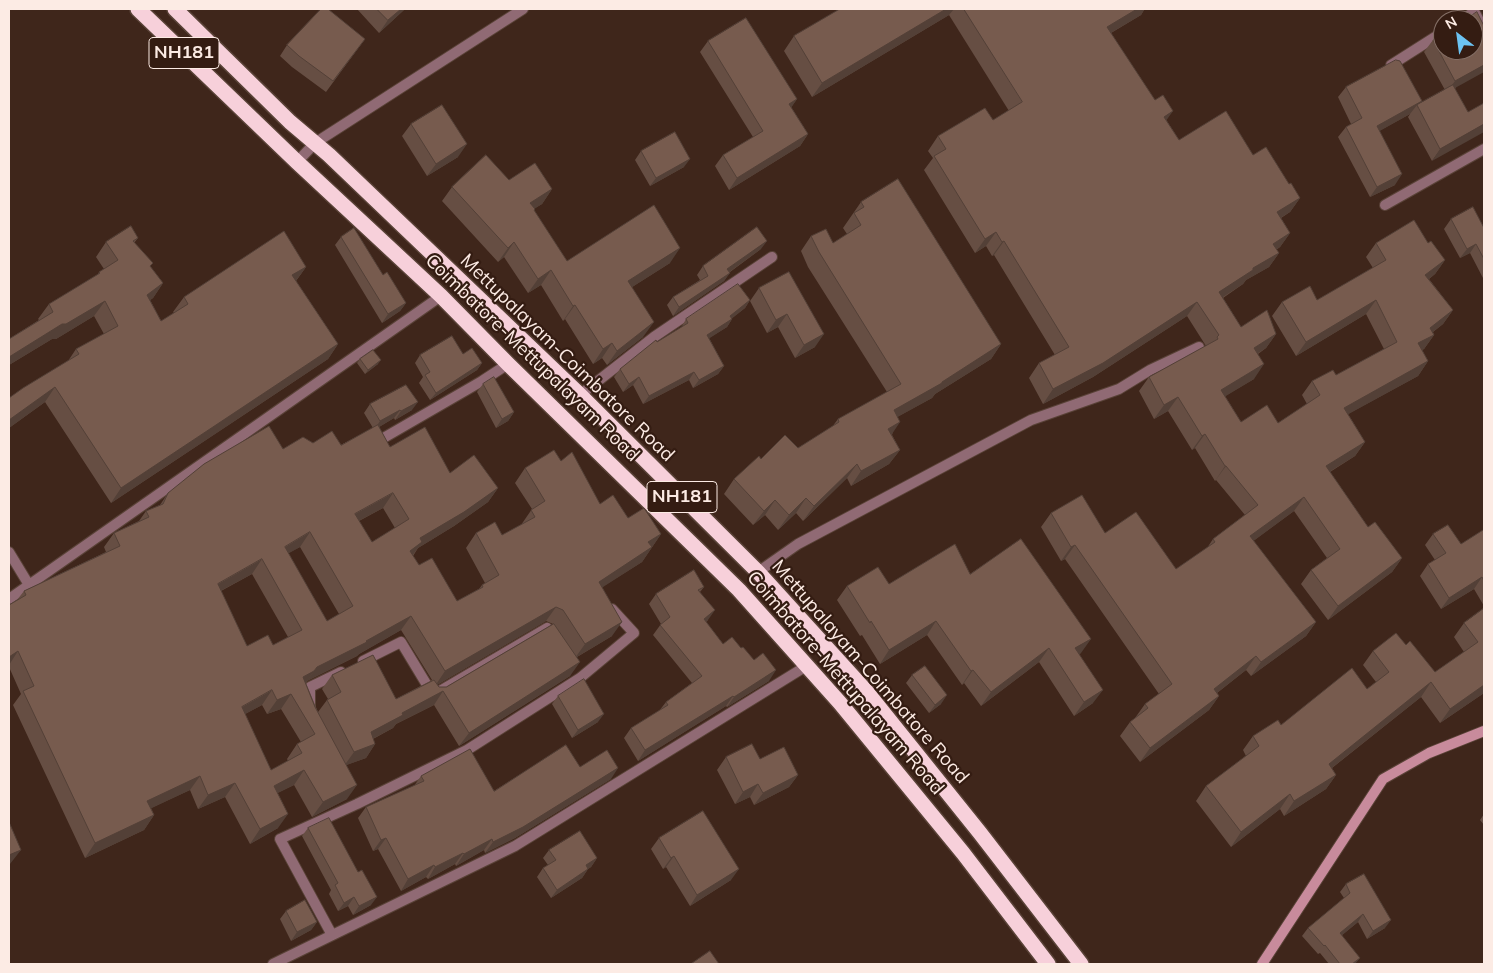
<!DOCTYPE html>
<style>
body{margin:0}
#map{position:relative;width:1493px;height:973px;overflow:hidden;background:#3f261b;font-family:Mulish,sans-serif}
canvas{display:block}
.frame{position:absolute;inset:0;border:10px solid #fcebe4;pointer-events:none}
.north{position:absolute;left:1433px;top:10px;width:50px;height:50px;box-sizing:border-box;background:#341c12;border:1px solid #846f66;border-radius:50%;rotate:330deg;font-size:14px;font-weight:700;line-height:20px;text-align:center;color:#fcebe4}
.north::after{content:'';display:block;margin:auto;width:18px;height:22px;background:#6cc3f2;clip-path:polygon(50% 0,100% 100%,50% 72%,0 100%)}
</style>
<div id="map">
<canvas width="1493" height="973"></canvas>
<div class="frame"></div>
<div class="north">N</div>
</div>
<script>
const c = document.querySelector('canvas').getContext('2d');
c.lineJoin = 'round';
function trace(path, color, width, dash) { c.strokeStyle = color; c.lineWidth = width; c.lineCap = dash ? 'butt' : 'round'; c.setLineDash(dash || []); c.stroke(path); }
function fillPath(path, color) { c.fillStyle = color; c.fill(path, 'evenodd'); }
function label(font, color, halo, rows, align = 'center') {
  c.font = font + ' Mulish,sans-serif'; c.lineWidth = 4.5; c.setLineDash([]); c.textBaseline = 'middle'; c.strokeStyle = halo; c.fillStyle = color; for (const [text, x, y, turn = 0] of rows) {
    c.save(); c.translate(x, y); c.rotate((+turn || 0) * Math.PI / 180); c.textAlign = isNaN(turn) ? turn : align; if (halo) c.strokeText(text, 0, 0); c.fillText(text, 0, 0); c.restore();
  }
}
const street = new Path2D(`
 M1473,9L1484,30
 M1462,20L1474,12
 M1391,65L1443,32
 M297,162L315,143L523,9
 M1385,205L1484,149
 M580,395L654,337L772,257
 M380,440L482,381L508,364
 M9,552L29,585
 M758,572L798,544L1031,420L1119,389L1150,370L1199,347
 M9,599L441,296
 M363,661L401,642L433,695L547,628L552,635
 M310,706V687L341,672
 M332,935L280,839L357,804L467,750L580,678L634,633L612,609
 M273,964L515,846L808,665`);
const secondary = new Path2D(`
 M1262,964L1383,779L1429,753L1484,731`);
const highway = new Path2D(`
 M138,9L297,162L441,296L508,364L739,590L840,703L963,853L1048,964
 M175,9L290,122L329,155L580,395L758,572L866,691L980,833L1081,964`);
trace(street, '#594237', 12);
trace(secondary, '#594237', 12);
trace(highway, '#594237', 18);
trace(street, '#906a74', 10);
trace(secondary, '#c88b9c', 10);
trace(highway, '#f7d0da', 15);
fillPath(new Path2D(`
 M357,9H405L379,33Z
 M840,9H1146L1144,10L1141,15L1111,33L1179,140L1253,155L1289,184L1300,198L1290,212L1281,218L1290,233L1280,247L1276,250L1279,253L1269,267L1246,280L1243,284L1223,298L1241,327L1276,334L1266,348L1258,354L1254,379L1225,396L1241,422L1278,423L1307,404L1302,395L1312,381L1336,375L1384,349L1366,314L1296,356L1272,316L1282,302L1317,300L1373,268L1366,257L1376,243H1428L1445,260L1435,274L1429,279L1453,310L1443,324L1433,332L1434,335L1424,349L1422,350L1428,361L1418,376L1348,414L1365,442L1355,456L1330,472L1368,527L1402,558L1392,572L1328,620L1301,584L1311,570L1327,558L1294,511L1253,541L1316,622L1306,636L1251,676L1246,670L1217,693L1219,696L1209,710L1140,762L1120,736L1130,722L1135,718L1145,704L1159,694L1065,559L1061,561L1041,527L1051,513L1105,533L1176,569L1207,548L1213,539L1245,515L1216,480L1215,481L1195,448L1192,450L1168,411L1154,419L1139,391L1149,377L1206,346L1187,316L1093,377L1043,404L1029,378L1039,363L1055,355L994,255L992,256L986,246L975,253L924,170L933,158L928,151L938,136L993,120L1009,111L949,15L812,97L784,51L794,36Z
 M365,39L326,92L292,67L280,56L287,45Z
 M1433,40L1473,50L1455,89L1468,112L1432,161L1408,117L1410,114L1379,131L1395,185L1370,197L1338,137L1346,127L1351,124L1338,97L1346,87L1422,101L1421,103L1445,90L1424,52Z
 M708,41L797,99L791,107L808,134L800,146L729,190L715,166L723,155L753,137L700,52Z
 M411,124L458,157L427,176L402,136Z
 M641,151L684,167L650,186L635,160Z
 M509,180L552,189L542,204L535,208L534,211L567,261L670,263L632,287L643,337L607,365L602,358L593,364L565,319L563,321L541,285L528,293L504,257L498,262L442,201L452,187Z
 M861,202L1001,344L991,359L935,394L932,398L897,417L892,435L900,450L889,464L851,486L847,478L803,521L796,513L778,530L765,515L753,525L724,494L734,479L761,459L798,448L832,427L838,419L887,392L808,267L801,251L811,236L833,243L847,234L843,228Z
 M1451,219L1484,228V280L1470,253L1460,258L1444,229Z
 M341,237L383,275L406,303L400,311L382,323L335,245Z
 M138,238L134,243L150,266L163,283L153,298L150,300L161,321L174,313L173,312L184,297L306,267L296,281L338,344L328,359L111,503L45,402L9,428V398L68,361L76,349L104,334L94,316L56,339H52L9,365V339L39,320L38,319L49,304L97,276L99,272L104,269L96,257L106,242Z
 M761,249L730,272L724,281L673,316L667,305L673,297L700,280L697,275L703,266Z
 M789,272L815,347L795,358L778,327L767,333L750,301L759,288Z
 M750,300L745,308L732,318V319L727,327L709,338L724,366L718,374L693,388L689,380L643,404L633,385L623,392L614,377L620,369L657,342L681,328L686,319Z
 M463,354L482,363L477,370L430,400L419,383L423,377L415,363L420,355Z
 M360,359L378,364L365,374L357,363Z
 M483,384L514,412L508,421L496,428L477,392Z
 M370,404L412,410L395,420L394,418L379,427L390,447L450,473L498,488L488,502L454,526L418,548L413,556L419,565L457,601L479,589L482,585L485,583L466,548L476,533L502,535L521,525L532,509L515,483L525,468L561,461L600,504L661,534L642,562L602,587L612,636L577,657L570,676L459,746L434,705L396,724L393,728L373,739L375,744L366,758L346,765L347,799L312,817L294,785L277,793L278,828L250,844L225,797L198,809L190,790L151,808L154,815L144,830L85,858L13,705L21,694L9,667V605L17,600L24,591L106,552L104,547L114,533L139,521L146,511L160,505L168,493L283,449L313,443L341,445L373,428L364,413ZM383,508L395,528L372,542L359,521ZM300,547L339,614L327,621L288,553ZM252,574L288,637L273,645L247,646L221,591ZM546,621L553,624L446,687H439L437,685ZM401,630L432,680L396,699L332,675L322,689L328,699L327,700L318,712L306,683L307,681L357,656L359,654ZM262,705L267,714L281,709L301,742L297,744L287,759L288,761L271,770L245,714Z
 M1484,532V606L1474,589L1441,609L1420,576L1428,564L1435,560L1425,545L1433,534L1461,544Z
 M970,574L1081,653L1079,654L1093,703L1074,716L1039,662L981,706L964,683L962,685L927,635L880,664L862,635L860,636L837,600L847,586L889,584Z
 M704,587L700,592L708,620L706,622L723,644L741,648L769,681L727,707L726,706L638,761L624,738L631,728L659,711L666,702L692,683L653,635L661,624L649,604L656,594Z
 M1484,611V693L1440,723L1421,697L1332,768L1336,775L1326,789L1284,816L1280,809L1231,847L1196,801L1206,786L1246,756L1243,750L1253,736L1367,689L1376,682L1363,665L1373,651L1406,645L1435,672L1464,652L1454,637L1464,623Z
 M912,675L941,704L929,713L906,683Z
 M558,696L598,722L572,738L552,704Z
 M726,757L760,759L798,775L789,787L754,805L750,797L735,804L717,770Z
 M580,767L611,779L515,838L485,853L484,850L456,866L455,864L428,879L426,877L401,891L378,849L373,851L358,818L366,807L414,786L421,776L494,791Z
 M1484,814V825L1480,820Z
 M308,828L371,905L353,915L348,906L338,911L329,894L331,890L302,836Z
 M659,838L731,880L690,906L666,867L663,869L651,849Z
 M549,850L597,858L591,867L588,869L582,878L551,898L537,877L543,868L548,865L543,858Z
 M1346,884L1385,928L1367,939L1358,922L1342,935L1355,964H1329L1320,953L1318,954L1302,936L1308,928L1344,898L1340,892Z
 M286,911L317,922L311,930L291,941L280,919Z`), '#664e43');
fillPath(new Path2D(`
 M401,9H405L379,33L388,20Z
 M946,9H954L949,15L812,97L822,83Z
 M1137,9H1146L1144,10L1141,15L1097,41L1107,27Z
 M1484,65V72L1446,93L1455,81Z
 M797,99L789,111V104Z
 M1422,101L1418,108L1417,105L1410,114L1369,137L1377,126Z
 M1173,111L1163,125L1164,117Z
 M1484,124V132L1432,161L1440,149Z
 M808,134L800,146L729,190L737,178Z
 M467,144L458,157L427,176L436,164Z
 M690,159L684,167L650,186L656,178Z
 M1402,174L1395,185L1370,197L1377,187Z
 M552,189L542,204L520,218L530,203Z
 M1300,198L1290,212L1267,226L1277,212Z
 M996,232L986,246L975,253L985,239Z
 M1290,233L1280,247L1263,258L1273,244Z
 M767,241L761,249L721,278L727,269Z
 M1004,241L994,255L992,256L1002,242Z
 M514,242L504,257L498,262L508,248Z
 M1476,244L1470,253L1460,258L1467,249Z
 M680,248L670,263L618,296L628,281Z
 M1279,253L1269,267L1246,280L1243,284L1209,306L1219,292L1253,268Z
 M1445,260L1435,274L1416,289L1425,275Z
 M306,267L295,282L292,275Z
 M551,270L541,285L528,293L538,279Z
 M730,273L724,281L673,316L679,307Z
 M163,283L153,298L137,310L147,295Z
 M750,300L745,308L725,324L730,316Z
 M1376,300L1366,314L1296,356L1306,342Z
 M105,301L94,316L56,339H52L9,365V357L62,324Z
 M1197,302L1187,316L1093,377L1043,404L1053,389Z
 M406,303L400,311L382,323L388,314Z
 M575,305L565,319L563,321L573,306Z
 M1453,310L1443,324L1421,341L1434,335L1424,349L1408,357L1418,343L1430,328Z
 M787,314L778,327L767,333L776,320Z
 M732,319L727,327L702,343L707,335Z
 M654,322L643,337L607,365L617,351Z
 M824,334L815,347L795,358L804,345Z
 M1276,334L1266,348L1244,362L1254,348Z
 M612,343L602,358L593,364L603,349Z
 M338,344L328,359L111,503L121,488Z
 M1001,344L991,359L935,394L932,398L883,425L894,410L942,382Z
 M381,360L378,364L365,374L368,370Z
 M1428,361L1418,376L1334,422L1344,408Z
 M482,363L477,370L430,400L436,393Z
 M1264,364L1254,379L1211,405L1221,390Z
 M724,366L718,374L693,388L699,380Z
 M694,372L689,380L643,404L649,396Z
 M639,377L633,385L623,392L629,384Z
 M55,387L45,402L9,428V420Z
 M1178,397L1168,411L1154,419L1164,405Z
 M418,402L412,410L395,420L401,411Z
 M400,410L394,418L374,430L380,421Z
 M514,412L508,421L496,428L502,419Z
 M900,422L890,437L888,429Z
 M1205,434L1195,448L1192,450L1202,436Z
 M1365,442L1355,456L1316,480L1326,466Z
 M900,450L889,464L851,486L861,471Z
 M857,464L847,478L803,521L814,506Z
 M1225,466H1226L1215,481Z
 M498,488L488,502L454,526L418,548L412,556L410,551L420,538Z
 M393,493L383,508L345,528L355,514Z
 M1304,497L1294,511L1240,551L1250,536Z
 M806,498L796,513L778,530L789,515Z
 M775,500L765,515L753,525L764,511Z
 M310,532L300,547L275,561L285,547Z
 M661,534L642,562L589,596L599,582L648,542Z
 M1075,545L1065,559L1061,561L1071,547Z
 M1402,558L1392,572L1328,620L1338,606Z
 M262,559L252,574L207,598L218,584Z
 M1482,577L1474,589L1441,609L1449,598Z
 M556,607L546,621L435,686L445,671Z
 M715,610L708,620L697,629L704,619Z
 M411,616L401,630L359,654L357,656L307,681L317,667L366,641Z
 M936,621L927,635L880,664L889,650Z
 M622,622L612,636L575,658L585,644Z
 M1316,622L1306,636L1251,676L1261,662Z
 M1091,639L1081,653L1066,662L1075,648Z
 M1049,648L1039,662L981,706L991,692Z
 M18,651L9,665V657Z
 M1256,656L1246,670L1204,703L1214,689Z
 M580,662L570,676L459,746L469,733Z
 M776,670L769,681L727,707L734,697Z
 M973,670L964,683L962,685L971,671Z
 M314,671L304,685L303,677Z
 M1431,682L1421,697L1319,778L1329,764Z
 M1484,685V693L1440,723L1450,709Z
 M272,690L262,705L232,721L242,707Z
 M1103,690L1093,703L1074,716L1084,702Z
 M443,691L434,705L396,724L393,728L361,745L371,732L402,713Z
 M291,694L281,709L267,714L277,700Z
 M947,695L941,704L929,713L935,705Z
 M733,696L726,706L638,761L645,750Z
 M1219,696L1209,710L1140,762L1150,748Z
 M604,714L598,722L572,738L578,730Z
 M375,744L366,758L344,766L354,752Z
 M618,768L611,779L515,838L485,853L493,842Z
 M304,770L294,785L264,800L274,786Z
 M798,775L789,787L754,805L763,793Z
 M1336,775L1326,789L1284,816L1294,801Z
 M200,776L190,790L137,815L147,801Z
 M235,783L225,797L198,809L208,795Z
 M758,784L750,797L735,804L743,792Z
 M357,785L347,799L312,817L323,802Z
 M1290,794L1280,809L1231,847L1241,832Z
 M288,814L278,828L250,844L260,829Z
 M154,815L144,830L85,858L95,843Z
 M386,838L378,849L373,851L381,840Z
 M492,839L484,850L456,866L464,854Z
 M21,850L10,864L9,865V855Z
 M463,853L455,864L428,879L435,867Z
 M674,856L666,867L663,869L671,858Z
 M597,858L591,867L580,874L586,865Z
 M434,865L426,877L401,891L408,879Z
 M588,869L582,878L551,898L557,890Z
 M739,869L731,880L690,906L697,895Z
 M354,897L348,906L338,911L344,903Z
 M377,897L371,905L353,915L359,906Z
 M1363,914L1358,922L1335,941L1340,933Z
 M1391,920L1385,928L1367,939L1373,931Z
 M317,922L311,930L291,941L297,932Z
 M1360,958L1355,964H1352Z`), '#534037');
const building = new Path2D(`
 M321,9H328L365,39L333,81L299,56L287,45Z
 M377,9H401L388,20Z
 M840,9H946L822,83L794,36Z
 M964,9H1137L1107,27L1155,100L1163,95L1173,111L1164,117L1179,140L1226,111L1253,155L1266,147L1289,184L1291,183L1300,198L1277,212L1290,233L1273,244L1279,253L1253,268V270L1219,292L1241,327L1267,310L1276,334L1254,348L1264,364L1221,390L1241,422L1267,405L1278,423L1320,395L1312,381L1333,370L1336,375L1397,342L1376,300L1306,342L1282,302L1310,286L1317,300L1386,260L1376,243L1414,220L1428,243L1431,241L1445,260L1425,275L1453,310L1430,328L1434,335L1418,343L1428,361L1344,408L1365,442L1326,466L1368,527L1375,522L1402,558L1338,606L1311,570L1340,549L1304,497L1250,536L1316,622L1261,662L1256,656L1214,689L1219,696L1150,748L1130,722L1148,708L1145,704L1172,684L1075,545L1071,547L1051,513L1082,495L1105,533L1136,512L1176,569L1215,542L1213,539L1258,505L1226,466H1225L1205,434L1202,436L1178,397L1164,405L1149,377L1218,339L1217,337L1219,335L1197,302L1103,363L1053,389L1039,363L1069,347L1004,241L1002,242L996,232L985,239L934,156L946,149L938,136L985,108L993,120L1022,102Z
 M1477,12L1484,26V65L1455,81L1433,40L1443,33V50H1473V20H1465Z
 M746,18L797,99L789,104L808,134L737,178L723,155L763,131L708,41Z
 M1396,60L1400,61L1422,101L1377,126L1402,174L1377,187L1346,127L1362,118L1346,87Z
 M1453,85L1468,112L1484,103V124L1440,149L1417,105Z
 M442,105L467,144L436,164L411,124Z
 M675,132L690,159L656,178L641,151Z
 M486,155L509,180L535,163L552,189L530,203L535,209L534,210L567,261L654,205L680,248L628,281L654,322L617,351L612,343L603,349L575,305L573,306L551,270L538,279L514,242L508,248L452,187Z
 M898,179L1001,344L942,382V383L894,410L900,422L888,429L900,450L861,471L857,464L814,506L806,498L789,515L775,500L764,511L734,479L759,456L761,459L785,435L798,448L839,422L838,419L901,384L819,252L811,236L826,229L833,243L861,225L854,213L864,207L861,202Z
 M1473,207L1484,228V259L1476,244L1467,249L1451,219Z
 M131,226L138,238L133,241L153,263L150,266L163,283L147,295L161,321L188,304L184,297L284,231L306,267L292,275L338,344L121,488L55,387L9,420V398L23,388L79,354L76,349L118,326L105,301L66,324H62L9,357V339L53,312L49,304L100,273L99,272L118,260L106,242Z
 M757,227L767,241L727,269L730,273L679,307L673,297L708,276L703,266Z
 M354,228L383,275L387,272L406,303L388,314L341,237Z
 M789,272L824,334L804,345L787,314L776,320L759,288Z
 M738,284L750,300L730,316L732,319L707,335L724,366L699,380L694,372L649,396L639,377L629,384L620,369L656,340L657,342L688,323L686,319Z
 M452,336L463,354L472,348L482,363L436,393L425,375L430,372L420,355Z
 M373,350L381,360L368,370L360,359Z
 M494,377L514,412L502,419L483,384Z
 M406,385L418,402L401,411L400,410L380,421L370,404Z
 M378,425L390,447L425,427L450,473L474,455L498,488L464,512L420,538L422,542L410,551L419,565L432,558L457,601L483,587L482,585L499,575L476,533L495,522L502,535L535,517L531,510L545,501L525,468L554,450L561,461L572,452L600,504L613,495L628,518L644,508L661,534L648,542L652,547L599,582L622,622L585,644L563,610L556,607L445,671L411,616L366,641L367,642L317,667L314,671L303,677L315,707L357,785L323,802L304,770L274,786L288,814L260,829L235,783L208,795L200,776L147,801L154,815L95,843L23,691L34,686L18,651L9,657V605L26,595L24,591L120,546L114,533L149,517L146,511L163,504L168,493L204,464L269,426L283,449L303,437L313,443L332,431L341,445ZM393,493L409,519L372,542L355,514ZM310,532L353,606L327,621L285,547ZM262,559L302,630L273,645L268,635L247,646L218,584ZM272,690L277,700L291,694L315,734L297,744L302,753L271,770L242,707Z
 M1448,525L1461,544L1483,530L1484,532V581L1482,577L1449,598L1428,564L1446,553L1433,534Z
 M1021,539L1091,639L1075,648L1103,690L1084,702L1049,648L991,692L973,670L971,671L936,621L889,650L871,621L870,623L847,586L878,567L889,584L955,544L970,574Z
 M694,570L704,587L698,590L715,610L704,619L723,644L732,637L741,648L743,647L754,660L763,653L776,670L734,697L733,696L645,750L631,728L668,705L666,702L702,676L660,625L670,617L656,594Z
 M1483,609L1484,611V685L1450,709L1431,682L1329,764L1336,775L1294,801L1290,794L1241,832L1206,786L1259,746L1253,736L1278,720L1281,725L1352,668L1367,689L1389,672L1373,651L1396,633L1406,645L1410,641L1435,672L1478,642L1464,623Z
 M554,624L580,662L469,733L443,691L402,713L403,715L371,732L375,744L354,752L327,700L341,692L332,675L373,655L396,699L434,680L439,687H446Z
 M925,666L947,695L935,705L912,675Z
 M584,679L604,714L578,730L558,696Z
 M752,744L760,759L784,747L798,775L763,793L758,784L743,792L726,757Z
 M566,745L580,767L607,750L618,768L523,827L493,842L492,839L464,854L463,853L435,867L434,865L408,879L386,838L381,840L366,807L424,781L421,776L470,749L494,791Z
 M703,811L739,869L697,895L674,856L671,858L659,838Z
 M329,818L358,872L362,870L377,897L359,906L354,897L344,903L335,885L338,883L308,828Z
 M9,822L21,850L9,855Z
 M580,831L597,858L586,865L588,869L557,890L543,868L556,860L549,850Z
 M1364,874L1391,920L1373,931L1363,914L1340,933L1360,958L1352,964H1340L1325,945L1324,946L1308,928L1350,893L1346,884Z
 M305,900L317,922L297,932L286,911Z
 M710,951L719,964H691Z`);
fillPath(building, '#775b4e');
trace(building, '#534037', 1);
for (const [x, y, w] of [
 [184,53,70],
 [682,497,70]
]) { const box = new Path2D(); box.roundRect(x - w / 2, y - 15.5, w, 31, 4); c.fillStyle = '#341c12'; c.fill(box); trace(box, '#fcebe4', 1); }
label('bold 18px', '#fcebe4', null, [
 ["NH181",184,53],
 ["NH181",682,497]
]);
label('19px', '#fcebe4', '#341c12', [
 ["Coimbatore-Mettupalayam Road",532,358,44],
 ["Mettupalayam-Coimbatore Road",567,358,44],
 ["Mettupalayam-Coimbatore Road",870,672,49],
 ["Coimbatore-Mettupalayam Road",845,683,49]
]);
</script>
